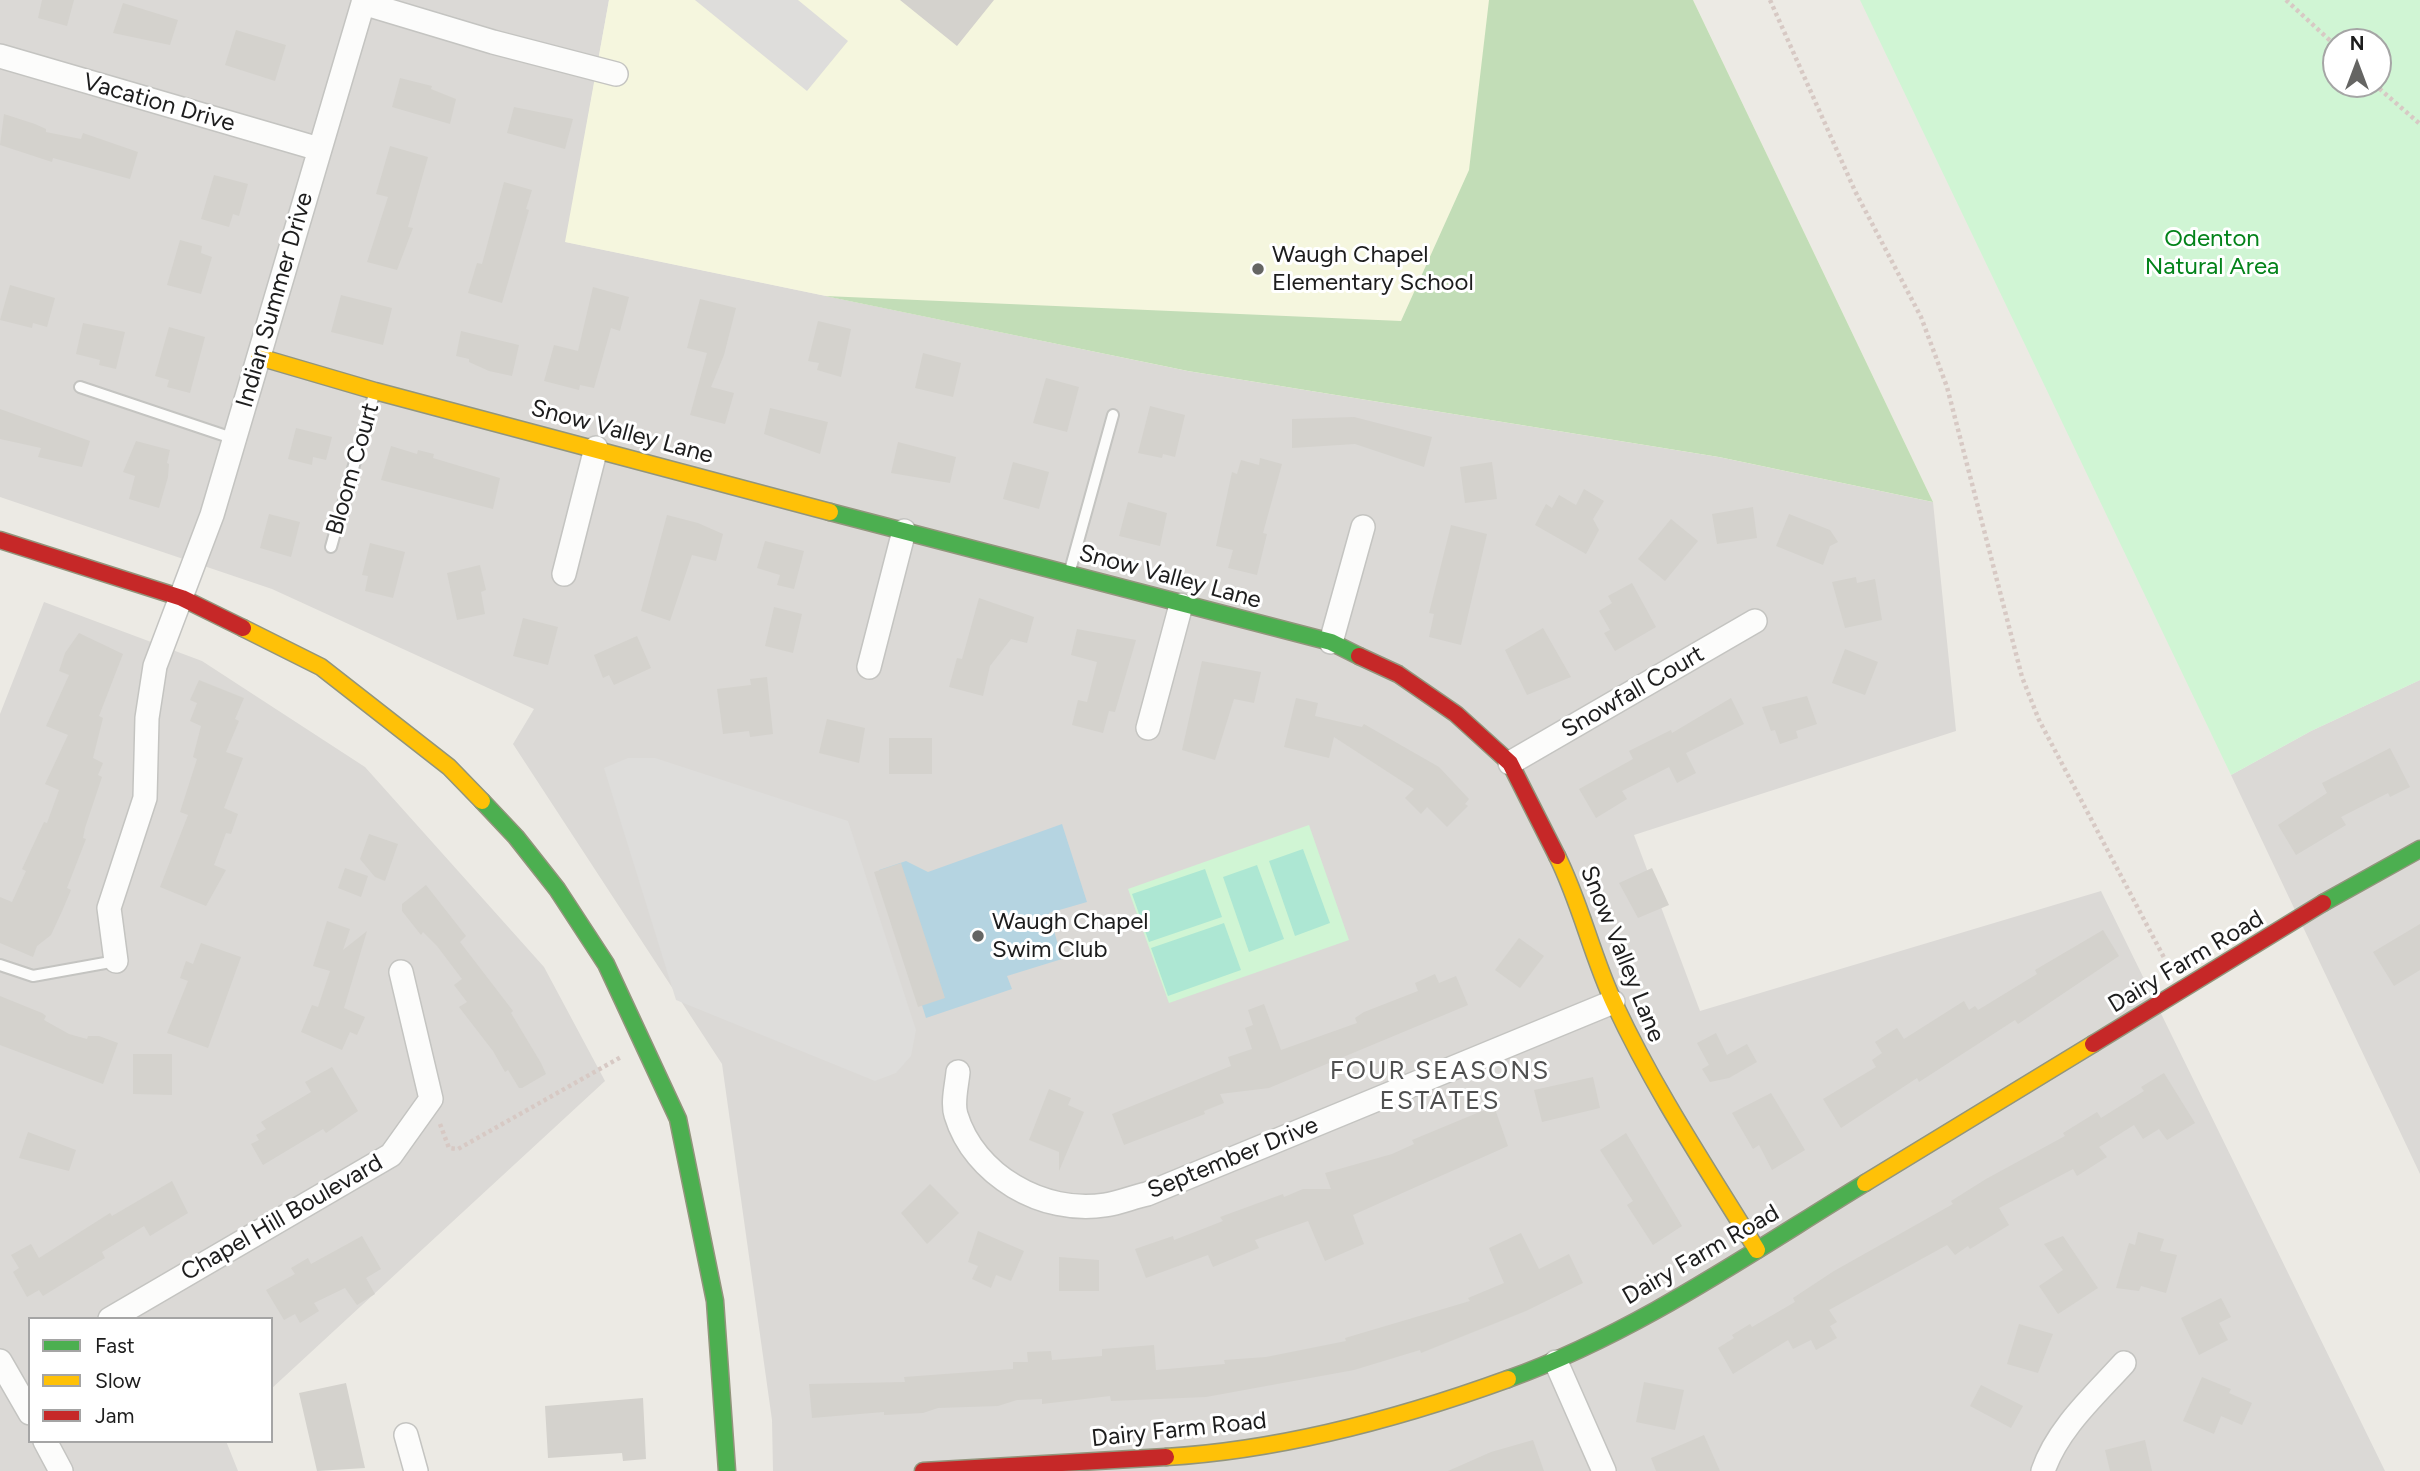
<!DOCTYPE html>
<style>
body{margin:0}
#map{position:relative;width:2420px;height:1471px;overflow:hidden;background:#eceae4;font-family:Figtree,sans-serif}
canvas{display:block}
.legend{position:absolute;left:28px;top:1317px;width:245px;height:126px;box-sizing:border-box;background:#fff;border:2px solid #a5a5a5;margin:0;padding:9px 12px;list-style:none;font-size:21px;color:#1d1d1d}
.legend li{display:flex;align-items:center;gap:14px;height:35px}
.legend b{width:35px;border:2px solid #a5a5a5}
.north{position:absolute;left:2322px;top:28px;width:70px;height:70px;box-sizing:border-box;background:#fff;border:2px solid #a5a5a5;border-radius:50%;rotate:0deg;font-size:19px;font-weight:700;line-height:28px;text-align:center;color:#1d1d1d}
.north::after{content:'';display:block;margin:auto;width:24px;height:32px;background:#656563;clip-path:polygon(50% 0,100% 100%,50% 72%,0 100%)}
</style>
<div id="map">
<canvas width="2420" height="1471"></canvas>
<ul class="legend">
<li><b style="height:9px;background:#4caf50"></b>Fast</li>
<li><b style="height:9px;background:#ffc107"></b>Slow</li>
<li><b style="height:9px;background:#c62828"></b>Jam</li>
</ul>
<div class="north">N</div>
</div>
<script>
const c = document.querySelector('canvas').getContext('2d');
c.lineJoin = 'round';
function fillPath(path, color) { c.fillStyle = color; c.fill(path, 'evenodd'); }
function trace(path, color, width, dash) { c.strokeStyle = color; c.lineWidth = width; c.lineCap = dash ? 'butt' : 'round'; c.setLineDash(dash || []); c.stroke(path); }
function label(font, color, halo, rows, align = 'center') {
  c.font = font + ' Figtree,sans-serif'; c.lineWidth = 6; c.setLineDash([]); c.textBaseline = 'middle'; c.strokeStyle = halo; c.fillStyle = color; for (const [text, x, y, turn = 0] of rows) {
    c.save(); c.translate(x, y); c.rotate((+turn || 0) * Math.PI / 180); c.textAlign = isNaN(turn) ? turn : align; if (halo) c.strokeText(text, 0, 0); c.fillText(text, 0, 0); c.restore();
  }
}
fillPath(new Path2D(`
 M0,0H609L566,242L1188,371L1719,457L1933,502L1956,731L1634,835L1700,1011L2101,891L2385,1471H773L772,1420L722,1064L513,744L534,709L272,589L0,497Z
 M44,602L202,661L365,767L544,967L605,1081L271,1389V1319H30V1441H226L238,1471H0V714Z
 M2420,680V1174L2231,775L2311,731Z`), '#dbd9d6');
fillPath(new Path2D(`
 M609,0H1693L1933,502L1719,457L1188,371L565,242Z`), '#f5f6de');
fillPath(new Path2D(`
 M1489,0H1693L1933,502L1719,457L1188,371L825,296L1401,321L1469,170Z`), '#c2ddb7');
fillPath(new Path2D(`
 M1860,0H2420V680L2311,731L2231,775ZM2336,42H2378V84H2336Z
 M1309,825L1349,940L1169,1003L1128,889Z`), '#d0f5d4');
fillPath(new Path2D(`
 M1303,849L1330,923L1295,936L1269,861Z
 M1257,865L1284,939L1249,952L1223,877Z
 M1205,869L1222,917L1149,942L1132,894Z
 M1224,923L1241,970L1168,996L1151,948Z`), '#ade7d3');
fillPath(new Path2D(`
 M695,0H798L848,41L807,91Z
 M628,758H655L848,821L916,1030L911,1056L896,1073L875,1081L676,1000L604,768Z`), '#dedddb');
fillPath(new Path2D(`
 M1062,824L1087,902L1049,913L1062,959L1007,976L1012,989L926,1018L879,870L906,861L928,872Z`), '#b5d4e1');
fillPath(new Path2D(`
 M42,0H74L67,26L38,18Z
 M900,0H994L957,46Z
 M123,3L178,20L170,45L113,33Z
 M236,30L286,45L275,81L225,65Z
 M400,78L432,86L431,89L456,99L450,124L392,107Z
 M514,107L573,119L565,149L507,133Z
 M4,114L35,124L46,129V132L81,139L83,133L138,152L130,179L53,158L52,162L0,145Z
 M390,146L428,157L408,227L413,228L397,270L367,262L388,197L376,194Z
 M214,175L248,184L239,216L233,214L229,227L201,219Z
 M504,182L532,190L526,209L529,210L502,303L468,293L477,263L482,264Z
 M180,240L202,246L201,253L212,257L201,294L167,285Z
 M10,285L55,298L47,327L33,323L32,328L0,320Z
 M593,287L629,297L620,331L611,328L594,388L580,385L579,390L544,381L554,345L578,351Z
 M341,295L392,308L383,345L331,332Z
 M700,299L736,308L724,355L711,387L734,393L725,424L690,415L707,353L687,348Z
 M818,321L851,329L841,377L817,370L819,363L808,361Z
 M83,323L125,332L116,369L99,365L100,360L76,354Z
 M169,327L205,337L190,393L167,387L169,380L155,376Z
 M461,331L519,345L512,376L489,371L469,362V359L456,356Z
 M923,353L961,363L953,397L915,388Z
 M1046,378L1079,387L1067,432L1033,423Z
 M1150,406L1185,415L1175,457L1163,454L1162,458L1138,453Z
 M770,408L828,422L820,454L764,434Z
 M0,409L90,441L82,467L38,457L41,448L0,439Z
 M1354,417L1432,437L1424,467L1355,444L1292,448V419Z
 M296,428L332,437L326,460L313,457L312,465L288,459Z
 M136,441L170,450L167,463L169,464L168,477L159,508L129,499L135,476L123,472Z
 M898,442L956,457L950,483L891,473Z
 M391,446L417,454L418,450L434,454L433,458L500,478L493,509L381,480Z
 M1260,458L1282,464L1263,533L1267,534L1257,575L1228,568L1233,550L1216,546L1232,472L1237,474L1241,460L1259,465Z
 M1013,462L1049,472L1039,509L1003,499Z
 M1492,462L1497,499L1465,503L1460,467Z
 M1584,489L1604,501L1593,519L1599,530L1586,554L1535,525L1546,504L1552,508L1559,495L1576,505Z
 M1128,502L1167,513L1160,546L1119,536Z
 M1753,507L1757,538L1717,544L1712,514Z
 M269,514L300,522L291,557L260,548Z
 M1789,514L1830,530L1838,542L1830,546L1823,565L1776,546Z
 M667,515L698,523L723,534L716,561L692,555L670,621L641,611Z
 M1671,519L1698,541L1665,581L1638,559Z
 M1451,525L1487,534L1461,645L1429,637L1434,614L1429,613Z
 M765,541L804,551L794,589L777,585L780,575L757,568Z
 M370,543L405,552L393,598L365,591L368,576L362,575Z
 M480,565L486,590L481,592L485,614L457,620L447,573Z
 M1856,577L1857,583L1875,579L1882,620L1845,628L1832,582Z
 M1632,583L1656,627L1615,651L1604,633L1610,630L1599,611L1612,603L1608,596Z
 M979,598L1034,617L1027,643L1011,639L990,666L983,696L949,687L957,658L962,659Z
 M774,607L802,614L793,653L765,646Z
 M523,618L558,627L548,665L513,656Z
 M1543,628L1571,677L1527,695L1505,650Z
 M1077,629L1136,640L1115,712L1109,711L1103,733L1072,725L1078,700L1087,702L1097,662L1071,655Z
 M79,633L123,654L99,716L103,718L93,758L103,763L98,775L102,777L85,828L83,838L86,839L67,888L71,890L63,909L51,935L37,946L33,957L0,943V897L12,902L26,871L22,869L44,822L47,823L59,790L45,784L68,735L46,726L69,675L59,671L65,653Z
 M637,636L651,668L614,685L609,675L603,678L594,655Z
 M1845,649L1878,662L1865,695L1832,683Z
 M1202,661L1261,672L1254,703L1234,699L1215,760L1182,750Z
 M767,677L773,734L750,737L749,731L723,734L717,689L751,685L750,679Z
 M199,680L244,698L235,719L239,721L226,752L243,758L224,808L238,814L231,834L226,833L214,865L226,870L206,906L160,887L188,815L180,812L197,759L193,757L201,726L190,721L197,703L190,700Z
 M1807,696L1817,724L1796,731L1798,738L1780,744L1775,730L1771,731L1762,707Z
 M1296,698L1318,703L1315,716L1362,727L1364,724L1439,767L1469,799L1465,804L1468,806L1447,827L1427,807L1421,814L1405,798L1414,789L1334,737L1329,758L1284,747Z
 M1731,698L1744,724L1686,753L1696,773L1677,783L1669,767L1622,791L1627,799L1596,818L1579,789L1633,759L1629,751L1671,730L1672,733Z
 M827,719L865,728L859,763L819,753Z
 M889,738H932V774H889Z
 M2390,748L2410,787L2390,797L2388,793L2341,817L2346,825L2296,855L2278,825L2327,793L2322,783Z
 M369,834L398,844L385,881L375,877L360,859Z
 M901,863L945,998L918,1007L874,872Z
 M345,868L368,876L361,897L338,888Z
 M1652,868L1669,905L1638,918L1619,883Z
 M426,885L466,936L460,942L513,1011L511,1013L541,1063L546,1074L522,1088H519L508,1070L505,1072L493,1051L459,1007L467,1002L454,985L462,979L437,946L423,932L421,935L402,911V904Z
 M327,921L350,929L343,950L367,931L344,1008L365,1017L357,1035L350,1032L342,1050L301,1032L312,1005L318,1007L330,971L313,966Z
 M2420,924V970L2394,986L2373,952Z
 M2103,930L2119,956L2018,1024L2015,1020L1919,1082L1917,1078L1841,1128L1823,1099L1876,1067L1872,1060L1882,1053L1875,1042L1897,1028L1904,1039L1964,1001L1969,1010L1975,1006L1978,1010L2037,974L2035,970Z
 M1519,938L1544,956L1520,988L1495,970Z
 M201,943L241,957L208,1048L167,1033L188,981L180,978L186,961L193,964Z
 M1435,974L1439,983L1456,976L1468,1005L1269,1088L1220,1094L1224,1103L1204,1111L1205,1114L1124,1145L1112,1114L1231,1066L1228,1057L1252,1049L1245,1028L1253,1025L1248,1010L1264,1004L1281,1050L1357,1023L1355,1018L1364,1012L1418,991L1415,983Z
 M0,996L42,1013L46,1016L44,1020L69,1034L87,1039L88,1036H99L118,1043L103,1084L0,1045Z
 M1716,1033L1727,1055L1747,1044L1757,1062L1729,1078L1710,1082L1702,1069L1709,1065L1697,1043Z
 M133,1054H172V1095L133,1094Z
 M332,1067L358,1111L326,1133L323,1129L263,1165L251,1144L259,1140L256,1135L266,1129L261,1122L311,1092L305,1082Z
 M2164,1073L2195,1123L2167,1140L2159,1129L2143,1139L2134,1125L2099,1147L2107,1157L2077,1176L2073,1169L1999,1208L2009,1225L1970,1249L1968,1246L1955,1255L1947,1245L1829,1310L1837,1322L1830,1326L1837,1338L1816,1350L1811,1340L1793,1349L1788,1340L1733,1374L1718,1348L1734,1338L1732,1335L1750,1324L1752,1327L1795,1302L1793,1298L1834,1271L1953,1204L1951,1201L1986,1179L2065,1136L2063,1133L2097,1112L2101,1118L2144,1091L2141,1087Z
 M1593,1077L1600,1108L1542,1122L1534,1090Z
 M1049,1089L1071,1098L1068,1105L1084,1112L1059,1171V1152L1029,1140Z
 M1771,1093L1805,1150L1772,1170L1759,1145L1753,1149L1732,1113Z
 M1494,1106L1508,1146L1353,1215L1364,1244L1325,1261L1308,1221L1255,1240L1259,1248L1213,1267L1208,1255L1146,1278L1135,1249L1173,1236L1174,1240L1200,1230L1223,1221L1220,1217L1283,1194L1284,1197L1303,1189H1331L1325,1173L1392,1154L1414,1144L1412,1140Z
 M28,1132L76,1150L69,1171L19,1158Z
 M1626,1133L1682,1226L1653,1245L1627,1205L1633,1201L1600,1150Z
 M172,1181L188,1213L150,1236L144,1226L102,1252L105,1258L69,1280L43,1296L39,1290L27,1297L13,1272L19,1268L11,1255L31,1244L39,1258L110,1213L112,1216Z
 M930,1184L959,1213L927,1244L901,1213Z
 M978,1231L1024,1251L1011,1281L996,1275L991,1288L972,1279L978,1266L968,1262Z
 M2138,1232L2164,1239L2160,1251L2177,1255L2166,1293L2141,1286L2139,1291L2116,1288L2129,1243L2135,1245Z
 M1521,1233L1539,1269L1569,1254L1583,1283L1526,1311L1421,1353L1420,1350L1354,1370L1206,1397L1111,1401L1110,1396L1042,1404V1399L1017,1400L998,1406L938,1408L923,1413L884,1415V1412L812,1418L809,1384L905,1382L904,1377L1013,1369V1362H1028L1027,1352L1051,1351L1052,1360L1102,1356V1349L1154,1345L1156,1370L1225,1364L1224,1360L1266,1357L1346,1341L1345,1338L1470,1301L1468,1298L1504,1283L1489,1248Z
 M362,1236L381,1269L366,1278L375,1294L357,1305L345,1288L314,1303L319,1311L300,1323L295,1314L284,1320L266,1290L295,1274L291,1268L308,1258L311,1264Z
 M2063,1236L2098,1288L2058,1314L2039,1286L2063,1270L2044,1244Z
 M1059,1257L1099,1260V1291H1059Z
 M2221,1298L2231,1317L2219,1323L2228,1340L2199,1355L2181,1318Z
 M2019,1324L2053,1334L2038,1373L2007,1364Z
 M2202,1377L2231,1389L2229,1393L2252,1403L2242,1425L2221,1416L2214,1434L2183,1421Z
 M1644,1382L1684,1390L1675,1430L1636,1422Z
 M346,1383L365,1468L317,1471L299,1393Z
 M1981,1385L2023,1406L2011,1428L1970,1406Z
 M643,1398L646,1459L623,1461L622,1453L548,1458L545,1406Z
 M1704,1435L1720,1471H1656L1651,1458Z
 M1533,1440L1544,1471H1448L1491,1452Z
 M2145,1440L2152,1471H2110L2105,1450Z`), '#d4d2cd');
const lane = new Path2D(`
 M80,387L235,439
 M331,547L374,394
 M1069,574L1113,415
 M0,965L33,976L116,961`);
const street = new Path2D(`
 M363,3L493,42L616,74
 M0,56L319,149
 M564,574L596,448
 M1331,642L1363,527
 M869,667L904,531
 M1148,728L1181,605
 M1510,763L1755,621
 M116,961L109,908L145,798L147,718L155,666L212,515L364,0
 M958,1072C957,1084 952,1103 956,1115C974,1175 1043,1215 1105,1205C1119,1203 1133,1197 1147,1194L1613,1002
 M110,1319L391,1155L431,1099L401,972
 M0,1361L30,1413
 M1556,1362L1604,1471
 M406,1435L416,1471
 M45,1441L61,1471
 M2043,1471C2057,1429 2095,1395 2124,1363`);
const fast = new Path2D(`
 M830,512L1331,642L1359,656
 M482,801L516,837L557,889L606,964L678,1119L715,1301L727,1471
 M2323,903L2420,849
 M1508,1379C1636,1333 1750,1253 1865,1183`);
const slow = new Path2D(`
 M259,357L375,391L830,512
 M243,628L321,667L449,767L482,801
 M1557,856C1581,904 1592,957 1615,1005C1655,1091 1708,1170 1757,1250
 M1865,1183L2093,1044
 M1166,1457C1283,1450 1398,1419 1508,1379`);
const jam = new Path2D(`
 M0,540L182,598L243,628
 M1359,656L1398,674L1456,714L1510,763L1557,856
 M2093,1044L2323,903
 M923,1471L1166,1457`);
trace(lane, '#c4c4c1', 14);
trace(street, '#c4c4c1', 26);
trace(fast, '#92957c', 19);
trace(slow, '#92957c', 19);
trace(jam, '#92957c', 19);
trace(new Path2D(`
 M1770,0L1855,191L1921,317L1947,387L2022,677L2039,720L2170,969
 M2286,0L2336,46
 M2374,84L2420,124
 M440,1124L449,1148L458,1149L621,1057`), '#d7c9c4', 4.5, [3.5, 3.5]);
trace(lane, '#fcfcfb', 10);
trace(street, '#fcfcfb', 23);
trace(fast, '#4caf50', 16);
trace(slow, '#ffc107', 16);
trace(jam, '#c62828', 16);
for (const [x, y, r, color] of [
 [1258,269,7,"#656563"],
 [978,936,7,"#656563"]
]) { const dot = new Path2D(); dot.arc(x, y, r, 0, 2 * Math.PI); c.fillStyle = color; c.fill(dot); trace(dot, '#fff', 2.5); }
label('24px', '#1d1d1d', '#fff', [
 ["Vacation Drive",159,103,16],
 ["Indian Summer Drive",275,300,-74],
 ["Snow Valley Lane",622,432,15],
 ["Bloom Court",353,469,-74],
 ["Snow Valley Lane",1170,577,15],
 ["Snowfall Court",1633,692,-30],
 ["Snow Valley Lane",1622,954,68],
 ["Dairy Farm Road",2186,962,-31],
 ["September Drive",1233,1158,-22],
 ["Chapel Hill Boulevard",282,1218,-30],
 ["Dairy Farm Road",1701,1255,-30],
 ["Dairy Farm Road",1179,1430,-6]
]);
label('24px', '#03831a', '#fff', [
 ["Odenton",2212,239],
 ["Natural Area",2212,267]
]);
label('24px', '#1d1d1d', '#fff', [
 ["Waugh Chapel",1272,255],
 ["Elementary School",1272,283],
 ["Waugh Chapel",992,922],
 ["Swim Club",992,950]
], 'left');
c.letterSpacing = '2px';
label('26px', '#505050', '#fff', [
 ["FOUR SEASONS",1440,1071],
 ["ESTATES",1440,1101]
]);
c.letterSpacing = '0px';
</script>
